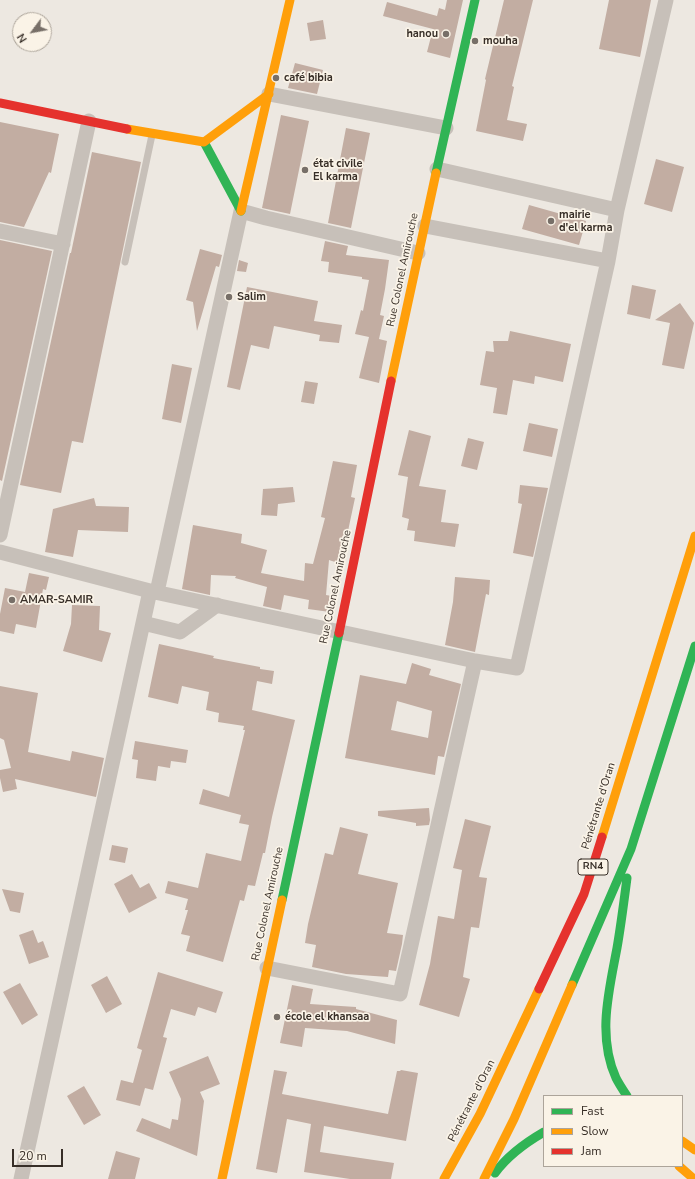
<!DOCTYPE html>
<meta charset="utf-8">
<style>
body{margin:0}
#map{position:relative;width:695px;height:1179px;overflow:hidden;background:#ede8e1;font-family:"Nunito Sans",sans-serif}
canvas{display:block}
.legend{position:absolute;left:543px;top:1095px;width:140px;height:72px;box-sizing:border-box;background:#faf3e7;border:1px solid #aca49a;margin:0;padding:5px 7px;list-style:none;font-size:12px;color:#372e27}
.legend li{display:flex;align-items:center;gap:8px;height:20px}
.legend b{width:20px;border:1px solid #aca49a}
.north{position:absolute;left:12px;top:12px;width:40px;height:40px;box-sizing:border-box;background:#faf3e7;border:1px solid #aca49a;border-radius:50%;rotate:238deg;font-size:11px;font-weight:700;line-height:16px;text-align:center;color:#372e27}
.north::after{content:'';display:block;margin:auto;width:14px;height:18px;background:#776f68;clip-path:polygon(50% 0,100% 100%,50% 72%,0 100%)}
.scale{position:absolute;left:12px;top:1149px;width:51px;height:18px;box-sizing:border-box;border:2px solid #372e27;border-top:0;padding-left:5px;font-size:12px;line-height:14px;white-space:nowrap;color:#372e27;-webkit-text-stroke:3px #faf3e7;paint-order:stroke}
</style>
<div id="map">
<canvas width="695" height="1179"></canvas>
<ul class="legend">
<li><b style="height:5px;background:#30b455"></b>Fast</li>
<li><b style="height:5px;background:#ff9f0a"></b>Slow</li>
<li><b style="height:5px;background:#e5322d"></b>Jam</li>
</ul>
<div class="north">N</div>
<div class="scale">20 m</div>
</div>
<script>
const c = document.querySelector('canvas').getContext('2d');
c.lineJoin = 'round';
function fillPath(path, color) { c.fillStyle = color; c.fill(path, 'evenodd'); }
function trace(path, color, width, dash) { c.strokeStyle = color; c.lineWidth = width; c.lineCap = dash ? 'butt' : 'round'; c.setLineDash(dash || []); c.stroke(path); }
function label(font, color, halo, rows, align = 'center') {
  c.font = font + ' "Nunito Sans",sans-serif'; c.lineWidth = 3.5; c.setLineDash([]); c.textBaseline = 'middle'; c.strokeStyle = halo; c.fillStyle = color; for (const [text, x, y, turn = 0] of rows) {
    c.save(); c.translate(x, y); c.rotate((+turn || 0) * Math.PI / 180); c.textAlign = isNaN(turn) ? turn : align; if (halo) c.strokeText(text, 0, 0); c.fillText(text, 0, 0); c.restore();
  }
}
fillPath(new Path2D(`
 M447,0H463L450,58L427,52L433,29L383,16L387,2L437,16L439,8L445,10Z
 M504,0H533L512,86L514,87L507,120L527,124L523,141L476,131L486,80L485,79Z
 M609,0H651L640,57L599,49Z
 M323,20L326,39L310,41L307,23Z
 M295,63L323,70L317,94L288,88Z
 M281,115L309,121L290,214L262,208Z
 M0,122L59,134L51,173L49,172L24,227L0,222Z
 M346,128L370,133L351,228L328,223Z
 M92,152L141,162L83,443L72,441L61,493L20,485L70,253H71Z
 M656,159L684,167L672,212L644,204Z
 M529,205L586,221L579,245L522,229Z
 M0,240L52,251L2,481L0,480Z
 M325,241L348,246L346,255L389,260L385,289L380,315L384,316L379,339L387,341L379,383L359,378L369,337L355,334L361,310L363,311L369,280L362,279V277L328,272L329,262L321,261Z
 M200,249L222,255L219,267L216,266L197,331L193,302L186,300Z
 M239,260L248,263L246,272L237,271Z
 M632,285L656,290L650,319L627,314Z
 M247,287L318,301L314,321L342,325L339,343L319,341L320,335L274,326L269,349L251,345L240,390L227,387Z
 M680,303L694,323L684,369L662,365L670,323L655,320Z
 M510,331L571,344L563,382L535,376L534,384L513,380L507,415L493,413L497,388L480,385L486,351L494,352L493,341H508Z
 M172,364L192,368L181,423L162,419Z
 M305,381L318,383L314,404L301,402Z
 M529,423L558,429L552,457L523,451Z
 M409,430L431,436L419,486L446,490L441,522L459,524L455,547L414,541L415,531L407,530L409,519L402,517L408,477L398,475Z
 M468,438L484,442L477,470L461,466Z
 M333,461L357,465L351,497L355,498L341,564L329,560L326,595L332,596L330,612L308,609L309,600L284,595L281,610L263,606L267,587L235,578L236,576L211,575L210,595L182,589L193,525L242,534L241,543L267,550L261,573L304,581L305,563L313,564L325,518L321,517Z
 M520,485L548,488L533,557L513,553L522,504L518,503Z
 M293,487L295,502L278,504L277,516L261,515L263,489Z
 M94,498L96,506L129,507L128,532L78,530L73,557L45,552L53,509Z
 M29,573L49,577L46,590L43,589L36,628L16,624L14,634L0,631V614L5,588L25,592Z
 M455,577L490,580L489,595L486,594L475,652L445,645L453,602Z
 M72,605L100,606L99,630L111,633L102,662L63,651L71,624Z
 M159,644L214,656L213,658L260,667V669L274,671L272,684L257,681L252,710L295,720L272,817L265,853H263L255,886L248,885L244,901L240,900L223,962L186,951L190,936L181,934L188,910H185L188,899L165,893L168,881L198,888L206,853L241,861L249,825L239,823L241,815L199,804L203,789L229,797L245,730H243L244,726L218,722L219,713L206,710L209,692L182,686L178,704L148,697Z
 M412,663L431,669L429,675L461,684L444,757L438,756L435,775L345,758L360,675L406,684ZM397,701L432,711L428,738L391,730Z
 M0,686L38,693L28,752L70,761L72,751L104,758L96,797L15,779L17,789L3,792L0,778V770L11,768L4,740L0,738Z
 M135,741L188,750L186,763L171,761L170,768L158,766L156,781L136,778L138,760L132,759Z
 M429,808L430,820L429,825L416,826V823L378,816V811Z
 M465,819L491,826L479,877L487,878L479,928L471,927L463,977L470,979L459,1017L419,1005L430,964L438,916L454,919L462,870L453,868Z
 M340,827L368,834L358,874L398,883L387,933L403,935L402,944L396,971L389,970L388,977L346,974L312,967L316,945L305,943L308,924L325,853L333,855Z
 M112,845L128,848L125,863L109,860Z
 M132,874L140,888L149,883L157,898L129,913L114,884Z
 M2,889L24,893L20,913L10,911Z
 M33,930L38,943L43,941L49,957L29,964L19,935Z
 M158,972L223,992L216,1013L198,1007L195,1016L171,1009L163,1037L167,1038L153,1090L145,1088L140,1106L116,1100L121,1080L133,1083L142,1050L137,1048Z
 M107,976L122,1004L106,1013L91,985Z
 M20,983L38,1015L22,1025L3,992Z
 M292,985L313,989L310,1004L356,1007V1009L397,1020L395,1044L347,1031L305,1028L302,1047L280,1043Z
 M208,1056L220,1084L200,1092L204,1101L197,1156L136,1131L142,1118L170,1129L172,1119L178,1120L181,1099L169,1072Z
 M274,1070L287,1072L282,1094L388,1114L397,1071H400L401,1070L418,1073L406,1141L324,1126L320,1152L394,1163L391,1179H350L304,1172L311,1124L287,1119L277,1173L256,1169Z
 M84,1086L101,1115L84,1125L67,1096Z
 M116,1151L140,1158L135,1179H108Z`), '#c2ada2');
trace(new Path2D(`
 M125,262L152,135`), '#c7c0b9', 7);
trace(new Path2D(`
 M269,94L446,128
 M437,169L617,210
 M425,226L608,261
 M0,231L63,244
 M0,535L89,121
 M0,552L150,591L475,661L517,668L608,261L617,210L666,0
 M157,592L241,211L266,218L418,253
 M143,623L180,632L217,605
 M267,968L400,994L475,661
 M21,1179L150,591`), '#c7c0b9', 15);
trace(new Path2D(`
 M204,142L241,211
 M436,173L475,0
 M627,878C624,901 621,925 617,948C609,991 597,1036 616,1078C619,1084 623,1090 627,1096
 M282,900L339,633
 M572,985L631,849L695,646
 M495,1173C508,1155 525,1143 544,1132`), '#30b455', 9);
trace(new Path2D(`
 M127,129L204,142L269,94
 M241,211L290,0
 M391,381L436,173
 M602,837L695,536
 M682,1141L695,1150
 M679,1166L694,1179
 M222,1179L282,900
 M444,1179L480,1114L539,989
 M484,1179L514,1119L572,985`), '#ff9f0a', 9);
trace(new Path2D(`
 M0,103L127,129
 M339,633L391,381
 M539,989L584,894L602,837`), '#e5322d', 9);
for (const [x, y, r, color] of [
 [446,34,4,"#776f68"],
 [475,41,4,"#776f68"],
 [276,78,4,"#776f68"],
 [305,170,4,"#776f68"],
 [551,221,4,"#776f68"],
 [229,297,4,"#776f68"],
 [12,600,4,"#776f68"],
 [277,1017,4,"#776f68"]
]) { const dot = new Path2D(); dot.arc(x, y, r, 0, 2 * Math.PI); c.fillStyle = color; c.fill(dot); trace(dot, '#faf3e7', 1.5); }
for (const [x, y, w] of [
 [593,867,30]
]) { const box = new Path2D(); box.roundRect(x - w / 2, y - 8, w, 16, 3); c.fillStyle = '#faf3e7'; c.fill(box); trace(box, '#372e27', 1); }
label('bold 10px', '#372e27', null, [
 ["RN4",593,867]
]);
label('bold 11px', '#372e27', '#faf3e7', [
 ["hanou",438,34,"right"],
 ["mouha",483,41],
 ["café bibia",284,78],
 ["état civile",313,164],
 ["El karma",313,177],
 ["mairie",559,215],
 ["d'el karma",559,228],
 ["Salim",237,297],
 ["AMAR-SAMIR",20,600],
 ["école el khansaa",285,1017]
], 'left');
label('11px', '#372e27', '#faf3e7', [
 ["Rue Colonel Amirouche",403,270,-78],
 ["Rue Colonel Amirouche",336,587,-78],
 ["Pénétrante d'Oran",599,806,-73],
 ["Rue Colonel Amirouche",268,904,-78],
 ["Pénétrante d'Oran",472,1101,-63]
]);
</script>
